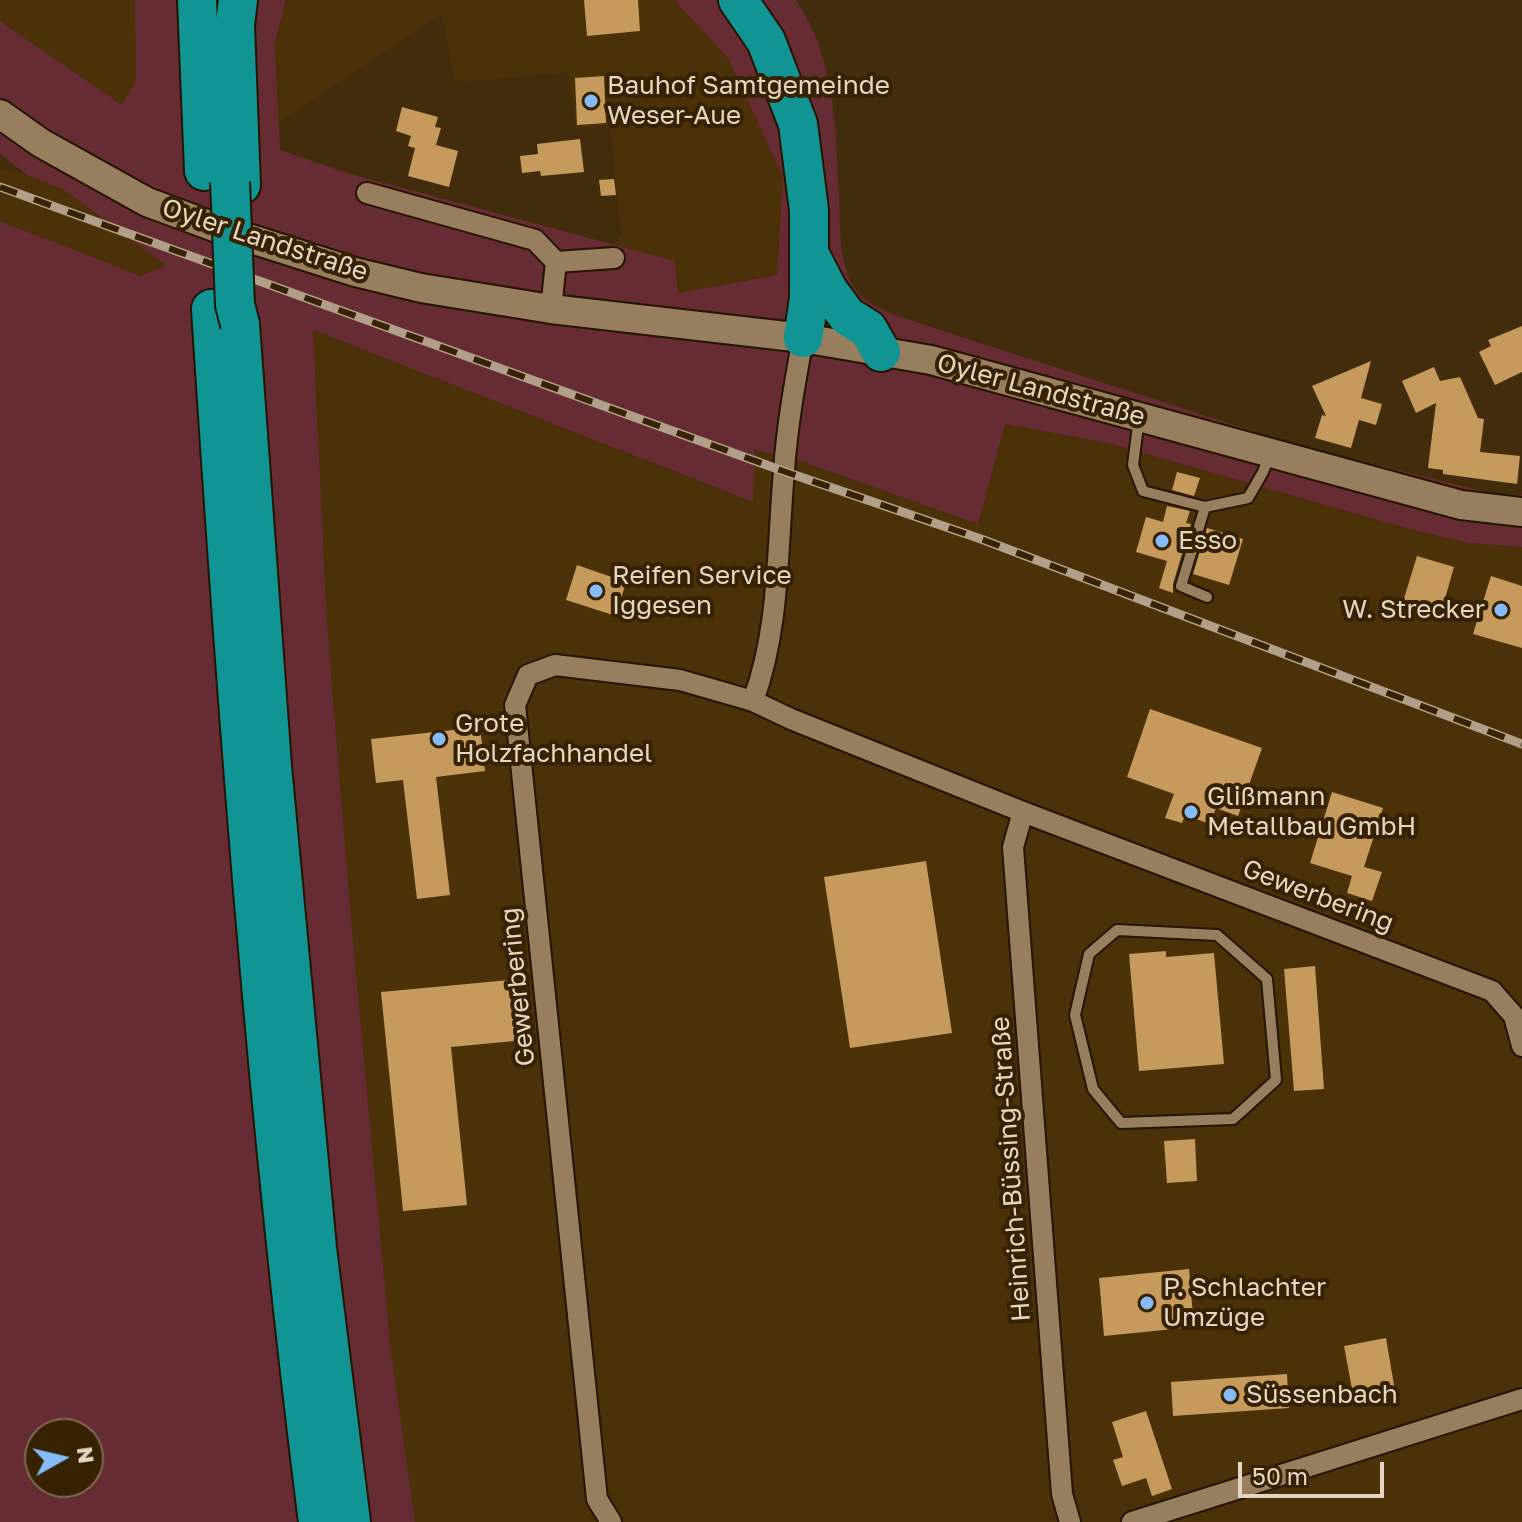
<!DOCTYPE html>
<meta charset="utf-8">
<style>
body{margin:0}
#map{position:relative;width:1522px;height:1522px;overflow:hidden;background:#412c0b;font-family:"Golos Text",sans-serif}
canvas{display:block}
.north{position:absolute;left:24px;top:1418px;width:80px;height:80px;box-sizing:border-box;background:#362201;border:2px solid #7c6a4f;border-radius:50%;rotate:82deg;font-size:22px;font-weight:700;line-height:32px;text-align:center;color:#e4d6c5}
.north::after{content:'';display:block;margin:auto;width:28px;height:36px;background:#86bbfb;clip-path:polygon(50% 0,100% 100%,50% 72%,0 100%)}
.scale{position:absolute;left:1238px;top:1462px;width:146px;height:36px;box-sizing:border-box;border:4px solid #e4d6c5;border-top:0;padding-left:10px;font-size:24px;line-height:28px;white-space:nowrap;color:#e4d6c5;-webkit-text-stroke:6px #362201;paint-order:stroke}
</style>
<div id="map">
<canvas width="1522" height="1522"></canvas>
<div class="north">N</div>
<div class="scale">50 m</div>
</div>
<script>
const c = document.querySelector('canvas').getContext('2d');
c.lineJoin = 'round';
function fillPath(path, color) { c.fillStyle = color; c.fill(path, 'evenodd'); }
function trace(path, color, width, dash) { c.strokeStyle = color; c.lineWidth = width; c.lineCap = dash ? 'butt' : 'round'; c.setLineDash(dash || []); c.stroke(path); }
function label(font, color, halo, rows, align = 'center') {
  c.font = font + ' "Golos Text",sans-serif'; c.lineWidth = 8; c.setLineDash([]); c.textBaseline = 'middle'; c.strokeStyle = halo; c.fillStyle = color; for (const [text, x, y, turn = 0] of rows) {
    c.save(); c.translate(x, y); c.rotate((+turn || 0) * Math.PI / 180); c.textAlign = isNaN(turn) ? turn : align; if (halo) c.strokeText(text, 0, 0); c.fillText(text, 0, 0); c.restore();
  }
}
fillPath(new Path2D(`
 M0,0H135L136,82L122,105L0,21Z
 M286,0H674L728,58L783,177L777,275L678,293L675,261L614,245L621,234L610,125L576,128L568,73L454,82L442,14L279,123L275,44Z
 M0,168L27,175L64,190L166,265L141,276L0,221Z
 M313,330L752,502L754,450L801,461L1005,424L1108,443L1413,530L1470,543L1522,547V1522H415L391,1353L351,919L327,623Z`), '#4b3107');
fillPath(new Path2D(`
 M135,0H286L275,44L280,150L347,173L675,261L678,293L777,275L783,177L728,58L674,0H796C835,58 836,127 839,195C841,225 837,264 856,290C865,303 883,309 897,316L1293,444L1494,494L1522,495V547L1470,543L1413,530L1108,443L1005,424L978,524L801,461L755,450L753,502L313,330L327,623L351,919L391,1353L415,1522H0V221L141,276L166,265L64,190L27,175L0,154V21L122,105L136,81ZM40,1434H88V1482H40Z`), '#662b33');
fillPath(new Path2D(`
 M584,0H638L640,31L587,36Z
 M604,76L606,123L577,125L575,78Z
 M402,107L438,117L435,127L441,128L436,145L458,151L449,187L408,176L415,148L408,146L411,136L396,131Z
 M580,139L584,172L541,176L540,171L522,173L520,156L538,154L537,144Z
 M614,179L616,195L601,196L599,180Z
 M1522,326V372L1495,385L1479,352L1491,346L1488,340Z
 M1371,361L1361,398L1382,404L1376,425L1359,420L1351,448L1315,438L1322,415L1326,416L1312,386Z
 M1434,367L1440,381L1460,377L1478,418L1484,419L1480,452L1520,456L1517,484L1443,474V470L1428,468L1436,403L1416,413L1402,381Z
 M1177,472L1200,478L1194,496L1172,490Z
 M1167,506L1190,511L1186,523L1191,524L1173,584V593L1159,588L1167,561L1136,552L1146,517L1163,522Z
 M1207,528L1243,539L1229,585L1193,574Z
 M1417,556L1454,567L1440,616L1402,605Z
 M577,565L626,582L616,616L566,600Z
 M1491,576L1522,586V648L1473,634Z
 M1150,709L1262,748L1238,816L1216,808L1210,824L1185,815L1182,823L1165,818L1174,794L1127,777Z
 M480,727L485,771L436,777L450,895L417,899L403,780L376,783L371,739Z
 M1332,792L1383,808L1364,867L1382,872L1372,901L1347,893L1352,876L1310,863Z
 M926,861L952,1033L850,1048L824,877Z
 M1166,951V957L1214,953L1224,1064L1139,1071L1129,954Z
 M1315,966L1324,1089L1294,1091L1284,969Z
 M520,979L525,1040L451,1047L467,1205L403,1211L381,992Z
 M1195,1139L1197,1181L1167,1183L1164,1141Z
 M1189,1269L1194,1327L1104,1336L1099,1278Z
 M1386,1338L1396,1397L1355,1405L1344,1346Z
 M1287,1374L1289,1408L1173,1416L1171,1382Z
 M1146,1411L1172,1489L1152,1496L1146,1478L1122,1486L1113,1460L1123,1457L1112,1422Z`), '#c6995c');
const lane = new Path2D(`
 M1139,418L1133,465L1143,491L1205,507L1248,498L1263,472L1270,454
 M1205,507L1181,586L1207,597
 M1117,930L1217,935L1267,979L1276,1080L1233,1119L1121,1123L1093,1089L1075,1015L1089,954Z`);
const street = new Path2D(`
 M367,193L535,240L556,262L614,258
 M551,309L556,262
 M753,701C780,628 777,548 784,471C787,426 795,382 803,338
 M1023,812L1013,847L1062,1494L1070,1522
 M611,1522L597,1499L515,705L528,675L555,665L680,680L753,701L791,719L1023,812L1492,991L1514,1016L1522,1046
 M1132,1522L1522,1399`);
const secondary = new Path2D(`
 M0,114L41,143L147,202L220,229L355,272L421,288L551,309L803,338L931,360L1461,505L1522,512`);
const highway = new Path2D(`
 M197,0L204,171
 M238,0L235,25L241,185
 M738,0L766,41L798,124L809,210V299L803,338
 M810,255L828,290L847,316L868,329L881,352
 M211,309C237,714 267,1119 318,1522
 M240,324L272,766L317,1248L351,1522`);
trace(lane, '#241500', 14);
trace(street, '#241500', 24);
trace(secondary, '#241500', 32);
trace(highway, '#241500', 42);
trace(lane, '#977e5e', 10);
trace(street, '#977e5e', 20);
trace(secondary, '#977e5e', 28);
trace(highway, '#109594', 38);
const rail = new Path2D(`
 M0,187L783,471L981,539L1522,744`);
trace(rail, '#b0a08a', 9);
trace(rail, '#362201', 6, [18]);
const highwayBridge = new Path2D(`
 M230,182L235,305L240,324`);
trace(highwayBridge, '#241500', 42, []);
trace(highwayBridge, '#109594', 38);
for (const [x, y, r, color] of [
 [591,101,8,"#86bbfb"],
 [1162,541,8,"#86bbfb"],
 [596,591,8,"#86bbfb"],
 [1501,610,8,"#86bbfb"],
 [439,739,8,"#86bbfb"],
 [1191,812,8,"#86bbfb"],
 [1147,1303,8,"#86bbfb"],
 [1230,1395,8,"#86bbfb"]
]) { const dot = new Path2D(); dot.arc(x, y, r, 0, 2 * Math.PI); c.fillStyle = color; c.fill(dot); trace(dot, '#362201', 3); }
label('26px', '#e4d6c5', '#362201', [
 ["Bauhof Samtgemeinde",607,86],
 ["Weser-Aue",607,116],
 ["Esso",1178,541],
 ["Reifen Service",612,576],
 ["Iggesen",612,606],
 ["W. Strecker",1485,610,"right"],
 ["Grote",455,724],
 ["Holzfachhandel",455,754],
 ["Glißmann",1207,797],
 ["Metallbau GmbH",1207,827],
 ["P. Schlachter",1163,1288],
 ["Umzüge",1163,1318],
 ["Süssenbach",1246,1395]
], 'left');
label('26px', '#e4d6c5', '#362201', [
 ["Oyler Landstraße",265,240,18],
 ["Oyler Landstraße",1041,390,15],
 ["Gewerbering",1318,896,21],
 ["Gewerbering",518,987,-96],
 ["Heinrich-Büssing-Straße",1011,1169,-94]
]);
</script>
